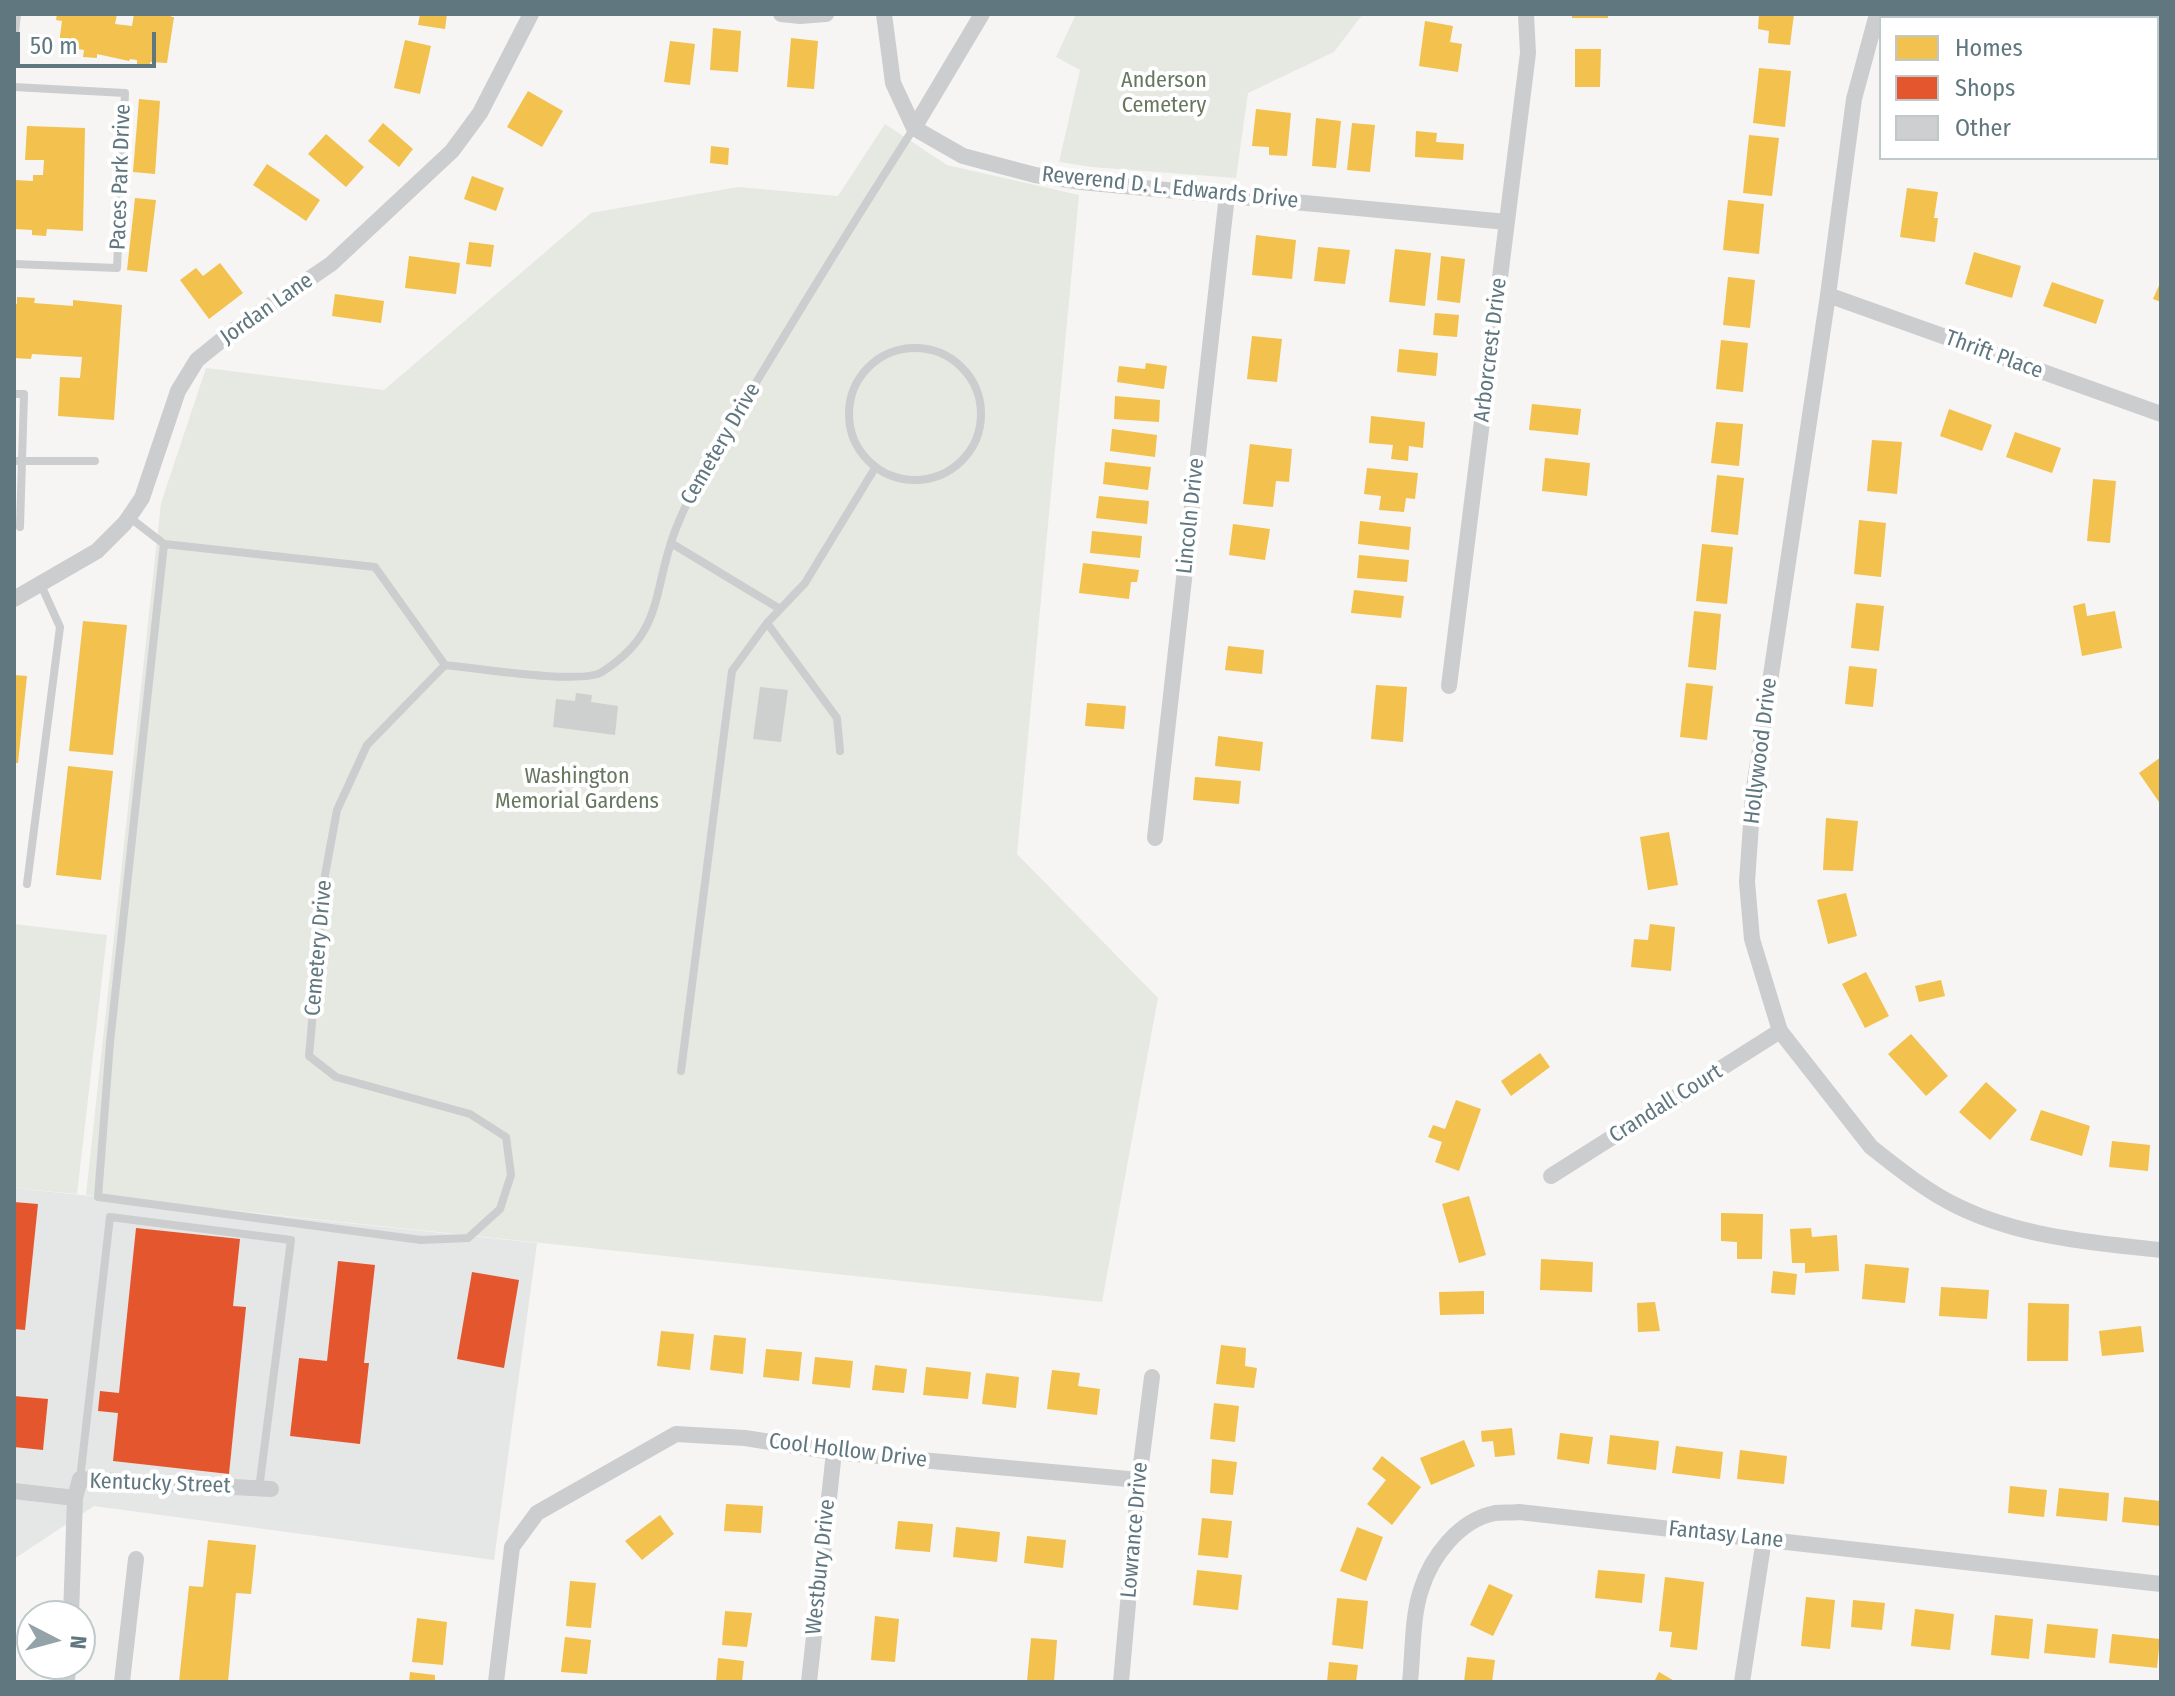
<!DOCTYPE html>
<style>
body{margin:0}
#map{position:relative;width:2175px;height:1696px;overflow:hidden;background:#f6f5f4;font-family:"Fira Sans Condensed",sans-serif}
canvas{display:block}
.frame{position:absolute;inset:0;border:16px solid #607780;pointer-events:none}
.legend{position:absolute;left:1879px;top:16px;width:280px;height:144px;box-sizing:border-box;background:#fff;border:2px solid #bfc9cc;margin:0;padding:10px 14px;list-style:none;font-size:24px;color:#607780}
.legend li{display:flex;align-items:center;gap:16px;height:40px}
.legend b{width:40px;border:2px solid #bfc9cc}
.north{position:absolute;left:16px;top:1600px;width:80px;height:80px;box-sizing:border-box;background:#fff;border:2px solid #bfc9cc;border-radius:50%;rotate:96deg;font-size:22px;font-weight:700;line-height:32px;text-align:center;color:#607780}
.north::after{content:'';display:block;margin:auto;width:28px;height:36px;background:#94a3a9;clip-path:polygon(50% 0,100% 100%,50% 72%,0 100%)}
.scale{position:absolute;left:16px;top:32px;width:140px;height:36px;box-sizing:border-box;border:4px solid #607780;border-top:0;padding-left:10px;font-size:24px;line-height:28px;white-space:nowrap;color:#607780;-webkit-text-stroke:6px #fff;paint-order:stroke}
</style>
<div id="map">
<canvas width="2175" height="1696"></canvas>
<div class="frame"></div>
<ul class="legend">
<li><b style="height:22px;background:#f2c14e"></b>Homes</li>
<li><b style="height:22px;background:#e4572e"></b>Shops</li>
<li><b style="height:22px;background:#ced0d0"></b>Other</li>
</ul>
<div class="north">N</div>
<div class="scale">50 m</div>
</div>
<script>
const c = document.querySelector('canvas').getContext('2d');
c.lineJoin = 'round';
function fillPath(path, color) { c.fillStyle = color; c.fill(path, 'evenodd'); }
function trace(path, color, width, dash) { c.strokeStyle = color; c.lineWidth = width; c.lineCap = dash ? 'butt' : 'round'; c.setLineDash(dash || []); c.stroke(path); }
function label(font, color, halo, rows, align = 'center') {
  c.font = font + ' "Fira Sans Condensed",sans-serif'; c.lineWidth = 8; c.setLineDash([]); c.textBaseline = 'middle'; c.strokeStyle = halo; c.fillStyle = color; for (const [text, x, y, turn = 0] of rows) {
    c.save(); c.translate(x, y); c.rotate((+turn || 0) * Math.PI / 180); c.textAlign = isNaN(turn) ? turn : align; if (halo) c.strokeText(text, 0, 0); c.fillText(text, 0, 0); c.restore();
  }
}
fillPath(new Path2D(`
 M14,1188L537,1243L494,1560L94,1506L14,1559Z`), '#e5e7e6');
fillPath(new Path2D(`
 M1076,14H1363L1334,52L1248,93L1236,178L1092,167L1059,162L1080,70L1056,57Z
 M885,124L947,165L1079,195L1017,854L1158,998L1102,1302L86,1195L161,503L206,368L384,390L591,213L738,187L838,196Z
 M14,924L107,935L77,1194L14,1188Z`), '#e6e8e2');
fillPath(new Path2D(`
 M57,14H117L115,24L132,26L134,14H172L171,17H174L167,63L150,62V66L137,64V60L130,59L129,61L97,54V58L83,57L84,50L78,49L76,56L64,55V52L58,51L62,21L56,20Z
 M420,14H447L445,29L418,25Z
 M1572,14H1608V18H1572Z
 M1759,14H1794L1790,45L1768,43L1769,31L1758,29Z
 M1950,14H1981L1979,18H1948Z
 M1425,21L1453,26L1450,42L1462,44L1458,72L1419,66Z
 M713,28L741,31L738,72L710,70Z
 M791,38L818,41L814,89L787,87Z
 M405,40L431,46L420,94L394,88Z
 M670,41L695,44L690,85L664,82Z
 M1575,49H1601L1600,87H1575Z
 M1759,68L1791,71L1785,127L1753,123Z
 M528,91L563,111L542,147L507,127Z
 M139,99L160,101L155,174L133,172Z
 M1256,109L1291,113L1287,156L1269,155V147L1252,146Z
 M1316,118L1341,121L1336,168L1312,166Z
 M383,123L413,149L399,167L368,141Z
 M1352,123L1375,125L1370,172L1347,170Z
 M27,126L85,128L83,231L47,229L46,236L32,235V230L14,229V180L33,181V175H43L44,160H25Z
 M1416,131L1437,133L1436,142L1464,144L1463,160L1415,157Z
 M326,134L364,167L346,187L308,154Z
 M1749,135L1779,138L1772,196L1743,193Z
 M711,146L729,148L728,165L710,163Z
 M267,164L320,200L306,221L253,185Z
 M472,176L504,188L496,211L464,199Z
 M1907,188L1938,192L1934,218H1938L1935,242L1900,237Z
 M135,198L156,200L147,272L127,270Z
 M1728,200L1764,204L1759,254L1723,250Z
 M1256,235L1296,240L1292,279L1252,275Z
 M469,242L494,245L491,267L466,264Z
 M1318,247L1350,250L1345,284L1314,281Z
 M1395,249L1431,253L1425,306L1389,302Z
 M1974,252L2021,266L2012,298L1965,284Z
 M409,256L460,263L456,294L405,288Z
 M1441,256L1465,259L1460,303L1437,300Z
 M220,263L243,293L209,319L180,280L196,268L203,276Z
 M1728,277L1755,280L1750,328L1723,325Z
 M2161,281V302L2153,299Z
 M2052,282L2104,300L2096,324L2043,306Z
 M335,294L384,301L381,323L332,316Z
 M17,297L35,298L34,303L73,306V300L122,305L114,420L58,416L60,377L80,378L82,357L32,354L31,359L14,358V303L17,304Z
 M1435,313L1459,315L1457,337L1433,335Z
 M1252,336L1282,339L1277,382L1247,379Z
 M1721,340L1748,343L1743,392L1716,389Z
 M1399,349L1438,353L1436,376L1397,372Z
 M1146,363L1167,366L1164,389L1117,382L1119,366L1145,369Z
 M1115,396L1160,400L1159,422L1114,419Z
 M1532,404L1581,409L1578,435L1529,430Z
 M1949,409L1992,425L1982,451L1940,436Z
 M1371,416L1425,422L1423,448L1409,446L1408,461L1391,459L1393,445L1369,443Z
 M1716,422L1743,424L1739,466L1711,463Z
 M1112,429L1157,435L1155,457L1110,451Z
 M2015,432L2061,448L2052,473L2006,457Z
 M1872,440L1902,442L1897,494L1867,491Z
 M1250,444L1292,449L1289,482L1276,481L1273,507L1243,504Z
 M1545,458L1590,463L1587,496L1542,491Z
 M1105,462L1151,467L1148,490L1103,484Z
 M1367,468L1418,473L1415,499L1406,498L1404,512L1379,510L1381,496L1364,494Z
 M1717,475L1744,478L1738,535L1711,532Z
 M2093,479L2116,481L2110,543L2087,541Z
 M1099,496L1149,501L1147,524L1096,518Z
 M1859,520L1886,523L1881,577L1854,574Z
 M1360,521L1411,527L1409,550L1358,544Z
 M1233,524L1270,529L1265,560L1229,555Z
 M1092,531L1142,536L1140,558L1090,553Z
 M1702,544L1733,547L1727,604L1696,601Z
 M1359,555L1409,560L1407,582L1357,578Z
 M1083,563L1139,570L1137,582H1131L1129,599L1079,593Z
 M1354,590L1404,596L1401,618L1351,613Z
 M1856,603L1884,606L1879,651L1851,648Z
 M2085,603L2087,616L2115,611L2122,648L2082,656L2073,606Z
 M1694,611L1721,614L1716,670L1688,667Z
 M83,621L127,625L113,755L69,751Z
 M1228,646L1264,650L1262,674L1225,670Z
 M1849,666L1877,669L1873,707L1845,704Z
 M14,675L27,676L18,763H14Z
 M1686,683L1713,686L1707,740L1680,737Z
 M1376,685L1407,687L1403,742L1371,739Z
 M1087,703L1126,706L1124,729L1085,726Z
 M1218,736L1263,742L1260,771L1215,766Z
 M2161,757V805L2139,773Z
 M68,766L113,771L101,880L56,875Z
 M1195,777L1241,781L1239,804L1193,800Z
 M1826,818L1858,821L1853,871L1823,870Z
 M1669,832L1678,885L1648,890L1640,837Z
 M1846,893L1857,936L1828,944L1817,900Z
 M1650,924L1675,927L1671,971L1631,967L1634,939L1648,940Z
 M1866,972L1889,1016L1865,1028L1842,984Z
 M1941,980L1945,996L1919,1002L1915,986Z
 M1911,1034L1948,1076L1926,1096L1888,1054Z
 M1540,1053L1550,1067L1511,1096L1501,1081Z
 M1986,1082L2017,1110L1990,1140L1959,1112Z
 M1456,1100L1481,1109L1459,1171L1435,1162L1442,1142L1428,1137L1433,1125L1445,1129Z
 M2041,1110L2090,1126L2082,1156L2030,1140Z
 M2112,1141L2150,1145L2148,1171L2109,1167Z
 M1469,1196L1486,1255L1459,1263L1442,1204Z
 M1721,1213L1763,1214L1762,1259H1737V1242L1721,1241Z
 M1811,1228L1812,1237L1837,1235L1839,1271L1805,1273V1263H1792L1790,1229Z
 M1541,1259L1593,1262L1592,1292L1540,1290Z
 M1865,1264L1909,1268L1905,1303L1862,1299Z
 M1773,1271L1797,1274L1795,1295L1771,1293Z
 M1941,1287L1989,1290L1987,1319L1939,1316Z
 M1484,1291V1314L1440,1315L1439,1292Z
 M1655,1302L1660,1331L1638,1332L1637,1303Z
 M2028,1303L2069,1304L2068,1361H2027Z
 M2141,1326L2144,1352L2102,1356L2099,1331Z
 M661,1331L694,1334L690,1370L657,1366Z
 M714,1335L746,1338L743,1374L710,1370Z
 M1221,1345L1246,1348L1245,1366L1257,1368L1254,1388L1216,1384Z
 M766,1349L802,1352L799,1381L763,1377Z
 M815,1357L853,1361L850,1388L812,1384Z
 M875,1365L907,1369L904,1393L872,1390Z
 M926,1367L971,1372L968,1399L923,1395Z
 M1052,1370L1080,1373L1078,1386L1100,1389L1097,1415L1047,1409Z
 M986,1373L1019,1377L1016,1408L982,1404Z
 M1214,1403L1239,1406L1235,1442L1210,1439Z
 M1512,1428L1515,1455L1495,1457L1493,1441L1482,1442L1481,1431Z
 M1560,1433L1593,1437L1589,1464L1557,1459Z
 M1610,1435L1659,1441L1656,1470L1607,1464Z
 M1464,1440L1475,1466L1431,1485L1420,1458Z
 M1676,1446L1723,1452L1720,1479L1672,1473Z
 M1740,1450L1787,1456L1784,1484L1737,1479Z
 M1382,1456L1421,1487L1392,1525L1367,1504L1386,1480L1372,1469Z
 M1212,1459L1237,1462L1233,1495L1210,1493Z
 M2010,1486L2047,1490L2044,1517L2008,1513Z
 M2059,1488L2109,1493L2107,1521L2056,1516Z
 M2124,1497L2161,1501V1526L2122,1522Z
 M726,1504L763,1506L761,1533L724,1531Z
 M660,1515L674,1534L642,1560L625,1541Z
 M1202,1518L1232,1521L1228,1558L1198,1555Z
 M898,1521L933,1524L930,1552L895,1549Z
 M956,1527L1000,1532L997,1562L953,1557Z
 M1357,1527L1383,1537L1366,1581L1340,1571Z
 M1027,1536L1066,1540L1063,1568L1024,1563Z
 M208,1540L256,1545L251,1594L236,1593L228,1682H179L189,1586L203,1587Z
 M1197,1570L1242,1575L1238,1610L1193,1605Z
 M1598,1570L1645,1574L1642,1603L1595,1598Z
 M1665,1577L1704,1582L1697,1650L1670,1647L1672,1632L1659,1631Z
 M570,1581L596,1583L591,1628L566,1626Z
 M1489,1584L1513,1595L1493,1636L1470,1625Z
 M1806,1597L1835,1600L1830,1649L1801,1646Z
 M1337,1598L1368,1601L1363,1649L1332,1645Z
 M1853,1600L1885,1603L1882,1630L1851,1627Z
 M1915,1609L1954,1614L1950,1650L1911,1646Z
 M725,1611L752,1613L747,1647L722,1645Z
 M1995,1615L2033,1619L2029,1659L1991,1655Z
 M875,1616L899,1619L895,1662L871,1660Z
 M417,1618L447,1622L443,1665L412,1662Z
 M2047,1624L2098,1629L2095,1658L2044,1653Z
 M2112,1634L2160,1639L2157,1668L2109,1663Z
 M565,1637L591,1640L587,1674L561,1672Z
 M1031,1638L1057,1640L1054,1682H1027Z
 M1467,1657L1495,1660L1492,1682H1464Z
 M718,1658L744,1661L742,1682H716Z
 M1329,1662L1358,1665L1356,1682H1327Z
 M410,1672L435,1675V1682H409Z
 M1659,1672L1676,1682H1654Z`), '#f2c14e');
fillPath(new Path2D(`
 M14,1202L38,1204L25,1330L14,1329Z
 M136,1228L240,1239L233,1306L246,1307L229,1474L113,1461L118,1413L98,1411L100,1391L119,1393Z
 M338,1261L375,1265L364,1363H369L360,1444L290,1436L299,1358L327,1361Z
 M472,1272L519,1280L504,1368L457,1359Z
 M14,1396L48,1399L43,1450L14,1447Z`), '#e4572e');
fillPath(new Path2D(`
 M760,687L788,690L781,742L753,739Z
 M576,693L592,695L591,702L618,706L615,735L553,727L556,699L575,701Z`), '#ced0d0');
trace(new Path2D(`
 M14,43L17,14
 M14,87L125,93L117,268L14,264
 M849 414a66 66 0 1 1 132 0a66 66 0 1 1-132 0Z
 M14,394H24L20,527
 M14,461H95
 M129,517L164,544L375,567L445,665
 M671,543L780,609
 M164,544L110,1042L98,1197L421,1240L468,1238L500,1209L511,1175L506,1137L470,1114L336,1077L309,1056L325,875L337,810L367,745L445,665C475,668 582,685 602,672C665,632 652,591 675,531C697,474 732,423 763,371C812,290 862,208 914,128
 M767,623L837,718L840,751
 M27,884L60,627L41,585
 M681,1071L732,671L767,623L805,583L875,468
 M80,1479L110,1217L291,1240L259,1489`), '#cccdce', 8);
trace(new Path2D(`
 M781,14L800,16L826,14
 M884,14L893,83L914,128L963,156L1035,175L1081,182L1507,222
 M1877,14L1854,99L1828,295L1753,795L1747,882L1752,939L1780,1031L1871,1147C1898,1168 1926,1191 1957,1206C2020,1237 2093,1243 2161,1250
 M914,128L982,14
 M1828,295L2161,414
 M14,599L97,551L125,523L142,498L178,391L197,360L234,330L331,264L452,151L480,113L531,14
 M1449,686L1528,53L1526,14
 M1155,838L1227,195
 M1551,1176L1780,1031
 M14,1491L75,1498L80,1479L271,1489
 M71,1616L75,1498
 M67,1682L68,1664
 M122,1682L136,1559
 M496,1682L512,1547L537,1513L676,1434L745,1438L834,1452L1139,1480
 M809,1682L834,1452
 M1121,1682L1139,1480L1152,1377
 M1410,1682C1413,1654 1412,1616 1421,1590C1431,1557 1459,1520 1495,1513C1502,1512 1511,1513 1519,1512L2161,1584
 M1742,1682L1764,1539`), '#cccdce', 16);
label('22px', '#67775f', '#fff', [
 ["Anderson",1164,81],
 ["Cemetery",1164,106],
 ["Washington",577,777],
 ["Memorial Gardens",577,802]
]);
label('22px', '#607780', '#fff', [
 ["Paces Park Drive",121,177,-88],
 ["Reverend D. L. Edwards Drive",1170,188,6],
 ["Jordan Lane",267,309,-35],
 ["Arborcrest Drive",1491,350,-83],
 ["Thrift Place",1994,355,20],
 ["Cemetery Drive",721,444,-60],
 ["Lincoln Drive",1191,516,-84],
 ["Hollywood Drive",1761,751,-83],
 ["Cemetery Drive",319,948,-85],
 ["Crandall Court",1666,1104,-32],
 ["Cool Hollow Drive",848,1451,7],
 ["Kentucky Street",160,1484,2],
 ["Lowrance Drive",1135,1530,-85],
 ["Fantasy Lane",1726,1535,6],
 ["Westbury Drive",821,1567,-84]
]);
</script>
